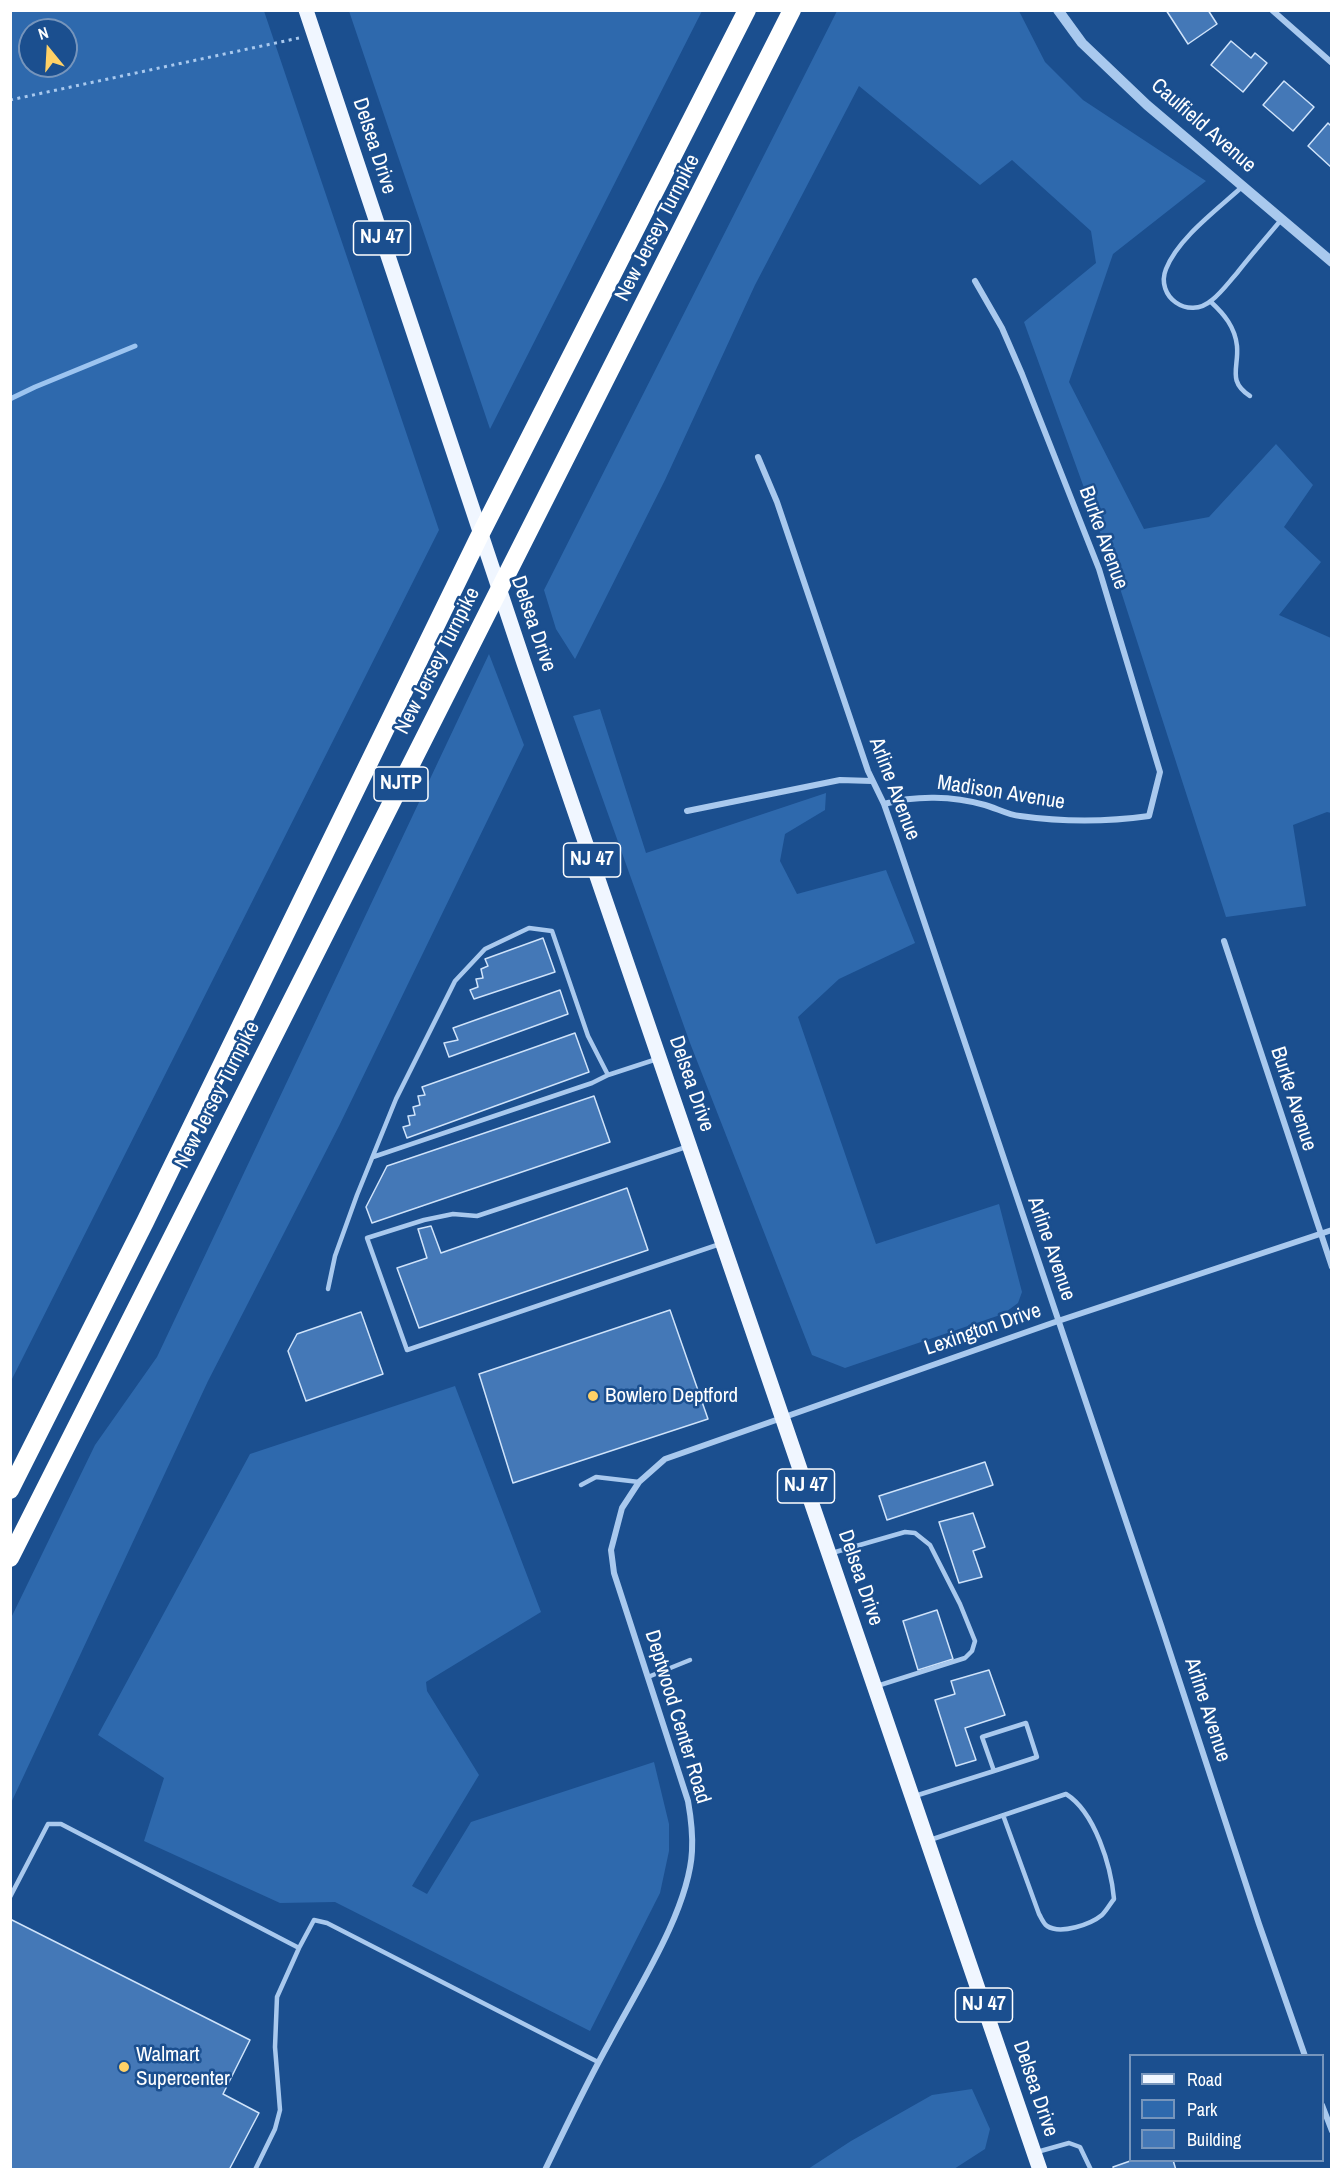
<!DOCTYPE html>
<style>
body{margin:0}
#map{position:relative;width:1342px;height:2180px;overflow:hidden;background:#1b4f8f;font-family:"Archivo Narrow",sans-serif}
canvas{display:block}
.frame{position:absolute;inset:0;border:12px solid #fff;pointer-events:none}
.legend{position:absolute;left:1129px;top:2054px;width:195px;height:108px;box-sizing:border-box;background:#1b4f8f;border:2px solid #7695bc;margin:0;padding:8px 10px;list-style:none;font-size:18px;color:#fff}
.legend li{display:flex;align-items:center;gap:12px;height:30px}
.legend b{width:30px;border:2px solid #7695bc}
.north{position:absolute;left:18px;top:18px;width:60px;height:60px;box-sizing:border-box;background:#1b4f8f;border:2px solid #7695bc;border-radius:50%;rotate:342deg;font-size:16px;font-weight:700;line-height:24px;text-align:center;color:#fff}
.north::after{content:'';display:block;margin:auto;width:21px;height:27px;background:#ffd166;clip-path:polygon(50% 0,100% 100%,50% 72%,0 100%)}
</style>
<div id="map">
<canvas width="1342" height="2180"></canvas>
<div class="frame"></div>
<ul class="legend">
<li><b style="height:8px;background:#f0f6ff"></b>Road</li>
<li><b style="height:16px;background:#2e69ad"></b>Park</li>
<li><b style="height:16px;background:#4478b7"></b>Building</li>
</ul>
<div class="north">N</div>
</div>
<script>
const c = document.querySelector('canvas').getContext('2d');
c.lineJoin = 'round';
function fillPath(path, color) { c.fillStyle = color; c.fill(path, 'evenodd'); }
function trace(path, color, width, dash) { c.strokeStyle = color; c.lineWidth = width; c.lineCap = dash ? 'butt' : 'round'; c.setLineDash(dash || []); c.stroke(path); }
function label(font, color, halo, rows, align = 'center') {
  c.font = font + ' "Archivo Narrow",sans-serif'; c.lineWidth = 5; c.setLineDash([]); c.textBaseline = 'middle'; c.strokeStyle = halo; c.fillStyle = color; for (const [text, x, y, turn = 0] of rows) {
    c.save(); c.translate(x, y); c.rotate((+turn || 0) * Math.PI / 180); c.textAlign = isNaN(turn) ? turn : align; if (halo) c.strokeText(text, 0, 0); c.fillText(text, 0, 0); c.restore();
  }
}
fillPath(new Path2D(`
 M10,11H264L439,530L11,1381ZM30,30H66V66H30Z
 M349,11H702L490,429Z
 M837,11H1019L1045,62L1083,100L1206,181L1113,254L1069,382L1144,529L1209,517L1276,444L1313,485L1284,527L1321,562L1279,615L1331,638V813L1327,812L1293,825L1306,906L1226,917L1117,579L1024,322L1096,263L1091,231L1012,160L980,185L859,86L755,285L665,480L575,659L556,629L544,590Z
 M489,654L524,745L339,1126L208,1381L11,1803V1618L95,1445L157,1357Z
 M600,709L646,853L826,793L825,810L785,834L780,861L797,894L886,870L915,943L839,979L798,1017L876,1244L999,1204L1022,1292L1018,1303L1003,1314L845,1368L812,1355L690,1043L573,716Z
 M455,1386L541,1612L426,1682L427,1691L479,1775L412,1886L427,1894L471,1822L654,1762L669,1824V1851L660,1893L590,2031L335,1902L280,1903L144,1841L164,1778L98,1735L250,1454Z
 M972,2089L990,2129L985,2149L954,2169H808L851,2141L932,2095Z`), '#2e69ad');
trace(new Path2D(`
 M10,399L35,387L135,346`), '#9cc4f0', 5);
const building = new Path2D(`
 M1166,10H1208L1217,24L1188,44Z
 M1231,41L1251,58L1255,53L1267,63L1243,92L1211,65Z
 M1284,81L1314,107L1293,131L1263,105Z
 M1328,123L1332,127V168L1308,146Z
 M543,938L555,972L474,999L470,990L478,987L476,979L483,978L481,969L488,966L485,959Z
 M560,990L568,1014L449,1057L444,1043L458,1040L453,1028Z
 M575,1033L589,1072L407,1138L403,1127L410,1125L408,1116L415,1115L413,1107L420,1105L418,1096L425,1095L422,1087Z
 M594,1096L610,1142L372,1223L366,1207L387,1166Z
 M627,1188L648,1250L419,1328L397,1268L427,1258L418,1229L431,1226L441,1253Z
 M670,1310L708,1419L513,1483L479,1374Z
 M361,1312L383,1374L306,1401L288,1351L297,1334Z
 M985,1462L993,1485L887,1520L879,1496Z
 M973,1513L985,1547L973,1551L982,1577L959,1583L939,1522Z
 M937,1610L953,1659L918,1670L903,1621Z
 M989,1670L1005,1715L965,1728L976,1760L956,1766L935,1700L955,1694L951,1681Z
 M10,1919L250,2040L223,2094L259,2113L229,2170H10Z
 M1133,2160H1173L1176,2170H1114L1113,2167Z`);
fillPath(building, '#4478b7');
trace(building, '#cfe3fa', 1.5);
trace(new Path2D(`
 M10,100L299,38`), '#a9c9ee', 3, [3, 4.5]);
trace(new Path2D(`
 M1243,186C1218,209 1178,238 1166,269C1155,296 1188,321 1212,300C1221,293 1229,282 1237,273C1251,255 1266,238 1281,220
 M1211,302C1224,314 1235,327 1237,346C1239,368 1227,381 1250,396
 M686,1147L477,1216L453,1214L424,1220L367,1238L407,1350L720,1244
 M373,1157L592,1083L608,1075
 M328,1289L335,1256L357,1195L396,1099L455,981L485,949L529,928L552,931L588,1036L608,1075L657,1059
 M581,1485L596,1477L639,1482
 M832,1553L905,1532L915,1533L930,1545L960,1604L975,1641L972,1651L965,1658L877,1686
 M648,1677L690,1660
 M915,1796L994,1771L982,1737L1026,1723L1037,1757L994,1771
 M930,1840L1066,1794C1095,1812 1111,1866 1114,1899C1110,1904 1107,1910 1102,1915C1091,1924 1061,1935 1047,1926C1043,1923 1042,1919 1039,1914L1003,1815
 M10,1897L48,1824H61L299,1948
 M1037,2152L1069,2143L1080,2147L1091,2170
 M255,2170L275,2129L280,2110L275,2047L277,1997L299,1948L314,1920L327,1923L598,2062`), '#a9c9ee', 4.5);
trace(new Path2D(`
 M1272,10L1332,63
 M758,457L777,502L868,771L884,804L898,844L1161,1625L1259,1924L1305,2056
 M884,804C916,795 953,796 985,805C996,808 1008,815 1020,816C1063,822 1106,822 1149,816L1160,772L1099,569L1022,374L1002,328L975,281
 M687,811L840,780L872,781
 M1224,941L1332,1267
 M1322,2105L1332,2131
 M545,2170C566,2127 586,2084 609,2043C637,1990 689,1910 692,1851C693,1834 691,1818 688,1801L614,1573L611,1550L622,1508L639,1482L665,1459L1058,1321L1332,1230`), '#a9c9ee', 6);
trace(new Path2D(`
 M1058,10L1082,43L1147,105L1332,262`), '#a9c9ee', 10);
trace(new Path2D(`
 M306,10L524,663L1040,2170`), '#f0f6ff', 15);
trace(new Path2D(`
 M10,1490L145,1222L478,539L747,10
 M10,1558L792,10`), '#fff', 18);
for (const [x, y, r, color] of [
 [593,1396,6,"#ffd166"],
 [124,2067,6,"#ffd166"]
]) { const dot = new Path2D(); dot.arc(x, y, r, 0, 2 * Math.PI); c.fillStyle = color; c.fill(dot); trace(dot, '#1b4f8f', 2); }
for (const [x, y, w] of [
 [382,238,57],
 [401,784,54],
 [592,860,57],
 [806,1486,57],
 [984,2005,57]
]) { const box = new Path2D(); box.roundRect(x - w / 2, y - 17, w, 34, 4.5); c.fillStyle = '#1b4f8f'; c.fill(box); trace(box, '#fff', 1.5); }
label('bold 20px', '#fff', null, [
 ["NJ 47",382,238],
 ["NJTP",401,784],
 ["NJ 47",592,860],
 ["NJ 47",806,1486],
 ["NJ 47",984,2005]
]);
label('21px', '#fff', '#1b4f8f', [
 ["Caulfield Avenue",1203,126,41],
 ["Delsea Drive",374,146,72],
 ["New Jersey Turnpike",658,228,-63],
 ["Burke Avenue",1103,538,70],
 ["Delsea Drive",533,624,71],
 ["New Jersey Turnpike",438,661,-63],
 ["Arline Avenue",894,789,69],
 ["Madison Avenue",1001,793,9],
 ["Delsea Drive",691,1084,71],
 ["New Jersey Turnpike",218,1095,-63],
 ["Burke Avenue",1293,1099,72],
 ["Arline Avenue",1051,1249,71],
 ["Lexington Drive",983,1330,-19],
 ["Delsea Drive",860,1578,71],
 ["Arline Avenue",1207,1710,72],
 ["Deptwood Center Road",677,1717,73],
 ["Delsea Drive",1035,2089,71]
]);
label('21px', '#fff', '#1b4f8f', [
 ["Bowlero Deptford",605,1396],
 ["Walmart",136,2055],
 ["Supercenter",136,2079]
], 'left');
</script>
